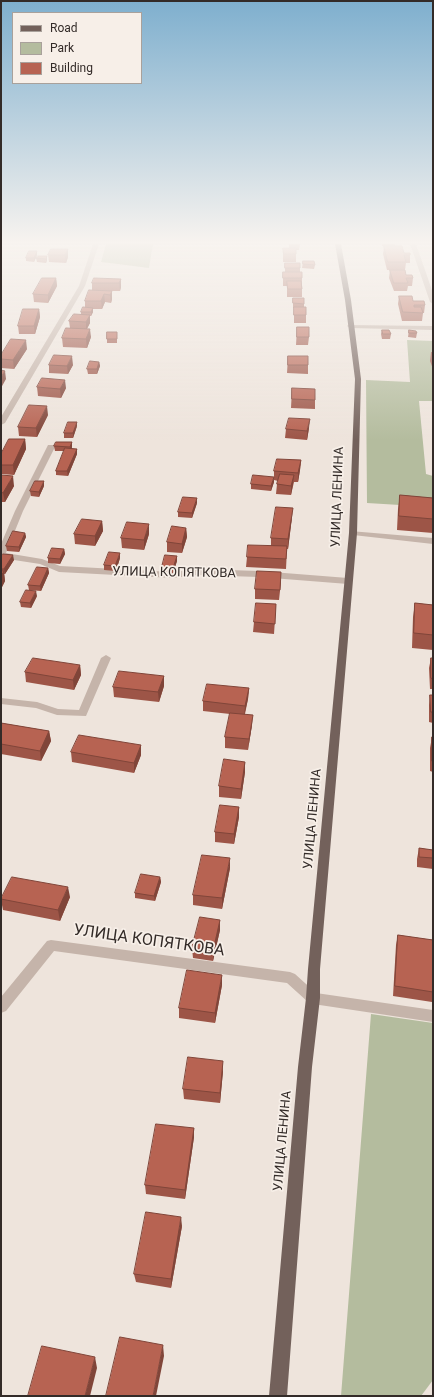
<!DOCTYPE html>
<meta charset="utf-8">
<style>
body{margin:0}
#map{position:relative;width:434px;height:1397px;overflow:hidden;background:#eee4dc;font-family:Roboto,sans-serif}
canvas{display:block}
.frame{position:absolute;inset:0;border:2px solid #332b28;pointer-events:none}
.legend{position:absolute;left:12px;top:12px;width:130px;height:72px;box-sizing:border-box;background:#f7efe8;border:1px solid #a9a19b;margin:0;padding:5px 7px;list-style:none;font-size:12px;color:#332b28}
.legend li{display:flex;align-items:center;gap:8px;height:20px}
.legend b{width:20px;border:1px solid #a9a19b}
</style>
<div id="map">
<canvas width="434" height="1397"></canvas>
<div class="frame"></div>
<ul class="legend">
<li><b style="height:5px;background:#73615b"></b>Road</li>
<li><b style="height:11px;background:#b4bc9e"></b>Park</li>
<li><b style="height:11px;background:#b76352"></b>Building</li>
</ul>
</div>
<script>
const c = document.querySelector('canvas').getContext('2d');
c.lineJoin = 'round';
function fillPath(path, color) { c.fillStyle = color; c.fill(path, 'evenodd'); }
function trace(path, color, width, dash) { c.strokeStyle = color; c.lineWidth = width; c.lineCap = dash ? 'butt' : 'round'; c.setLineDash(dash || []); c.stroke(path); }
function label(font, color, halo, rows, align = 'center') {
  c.font = font + ' Roboto,sans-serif'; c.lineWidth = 3.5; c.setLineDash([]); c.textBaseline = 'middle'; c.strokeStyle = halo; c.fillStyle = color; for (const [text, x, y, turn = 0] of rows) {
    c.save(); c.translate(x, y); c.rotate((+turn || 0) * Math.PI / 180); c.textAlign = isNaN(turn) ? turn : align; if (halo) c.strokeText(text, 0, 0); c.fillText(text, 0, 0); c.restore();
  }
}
fillPath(new Path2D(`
 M106,244H153L149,268L101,262Z
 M407,340L433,341V401H419L426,474L433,476V507L367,503L366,380L410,382Z
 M371,1014L433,1023V1380L421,1396H341Z`), '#b4bc9e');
fillPath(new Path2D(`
 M93,244H99L85,286L5,423L1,425V417L79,286Z
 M410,244H416L433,293V304L430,302Z
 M348,325L433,326V330L350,328L347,326Z
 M48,445H54L55,447L23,511L6,553L42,559L60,566L173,572L197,569L259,571L348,578L352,581L348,584L259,577L197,575L173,578L59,572L40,564L1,558V544L15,511Z
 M350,531L433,538V544L353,535H350Z
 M106,655L111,658L86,716L57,715L36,708L1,704V698L37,702L58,709L79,710L101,658Z
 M51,940L290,972L295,974L316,993L433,1010V1022L313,1004L308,1002L287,983L54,951L6,1011L1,1013V997L47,941Z`), '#c5b4aa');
fillPath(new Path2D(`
 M335,244H341L351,300L361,379L357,533L320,969V998L312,1067L287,1396H269L298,1067L306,998L308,969L349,533L355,379L345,300Z`), '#73615b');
fillPath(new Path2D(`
 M289,244H300L299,250H296V262H283V248H289Z
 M382,244H395V246L404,253L410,255V263H406L405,270H387L383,254L384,246H382Z
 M68,249V257L66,263L49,262L48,255Z
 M37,251V255L34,262L26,261V258Z
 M47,256V260L46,263L37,262L36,258Z
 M303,261L315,265L314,269L302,268Z
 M285,263H300V272L302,278V297H287V286H283V272H285Z
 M390,270L406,275L413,278L412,286H408L407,291H394L389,278Z
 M56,278L57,286L48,303L34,302L33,294Z
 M121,279V287L120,291H112V299L111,303L105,302L102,309H93V312L91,316H90V323L87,329L91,337L87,348L63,347L62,338L70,328L69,321L81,314V312L85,307V301L92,290V283Z
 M399,296L425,305L424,313H423L422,321H402L398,304Z
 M293,298L304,304V307L306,315V323H294V308H293Z
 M39,309L40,317L35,334H19L18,326Z
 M297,327L309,337L308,345H296Z
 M382,330L391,334L390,339H382L381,334Z
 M409,330L417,333L416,338L408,337Z
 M117,332V343H107V339Z
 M27,349L14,369L1,368V355Z
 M431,352H433V369L430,361Z
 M288,356L308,365V374L287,373Z
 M99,362L100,366L97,374H88L87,369Z
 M49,365H73L68,374L49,373Z
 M37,387L66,388L61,398L38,396Z
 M292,388L315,400V409L291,408Z
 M48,415L37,437L19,436L18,427Z
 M77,426L73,438H64V433Z
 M309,428L307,440L285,438L286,429Z
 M25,439L26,449L14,475L1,474V454Z
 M72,442V449H77V454L68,476L56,475V471L64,451H55L54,446Z
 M301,460L300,470L298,482H294L291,495L276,494L277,484L278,481L274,480V471Z
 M1,475L14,486L5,502H1Z
 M274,482L271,491L251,489V484Z
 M44,486L39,497L31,496L30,491Z
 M400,495L433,498V533L397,530L398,509Z
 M197,503L192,518L178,517V512Z
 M292,517L288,549H287L286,569L246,567L247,557L271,546V538Z
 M102,521L103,531L95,546L75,544L74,534Z
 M186,528L187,537L182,553L167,552V542Z
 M25,533L26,537L19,552L7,551L6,546Z
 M149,534L144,550L122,548L121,538Z
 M433,545V581H432V555Z
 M64,549L65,554L60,564L48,563V558Z
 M1,556L14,560L5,574H4L5,581L1,589Z
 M177,556V561L173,573L162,572V567Z
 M120,558L116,571L104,570V565Z
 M48,568L49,573L41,591L29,590L28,585Z
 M281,582L279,600L255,599V589Z
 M37,596L31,608L21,607L20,602Z
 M415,603L433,605V650L412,648L413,617Z
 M276,604L274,634L253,632L254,622Z
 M431,658H433V689H430L429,668Z
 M80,665L81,675L74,690L26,682L25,672Z
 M164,676V686L159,702L114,697L113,687Z
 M249,688L248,699L245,714L252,725L248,750L225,748V737L230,714L203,711V701Z
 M430,695H433V723L429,722V705Z
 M1,723L49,731L51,741L41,761L1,754Z
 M432,737H433V772L430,771V748Z
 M141,745V755L134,773L72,762L71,752Z
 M245,762V772L241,799L219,797V786Z
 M433,796V820L432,801Z
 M239,807V817L234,844L215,842V832Z
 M433,844V889V869L417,867V859L419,848L432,850Z
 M230,868L222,909L193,905V895Z
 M160,877L161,882L155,901L135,898V893Z
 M70,897L60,921L3,910L1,900V899Z
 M220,920V930L213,961L193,958L192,948Z
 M398,935L433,940V997L432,1002L393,996L396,945Z
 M222,985L215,1023L179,1018V1008Z
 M223,1071L220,1103L184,1099L183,1089Z
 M194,1128V1137L185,1199L146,1194L145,1185Z
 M182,1226L171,1288L136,1282L134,1274Z`), '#9d5547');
fillPath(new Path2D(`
 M68,249V257L66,263L65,255Z
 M37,251V255L34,262V258Z
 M47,256V260L46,263V259Z
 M56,278L57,286L48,303V295Z
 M121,279V287L120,291L119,283Z
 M112,291V299L111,303L110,295Z
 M104,294L105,302L102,309L101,301Z
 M93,308V312L91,316V312Z
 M39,309L40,317L35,334L34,326Z
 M90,315V323L86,330V322Z
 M90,329L91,337L87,348L86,339Z
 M26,340L27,349L14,369L13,360Z
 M72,356L73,365L68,374L67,366Z
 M99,362L100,366L97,374V369Z
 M5,371L6,379L1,388V377Z
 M65,380L66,388L61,398L60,389Z
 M47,406L48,415L37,437L36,428Z
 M310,419L309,428L307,440V431Z
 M77,422V426L73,438V433Z
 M25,439L26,449L14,475L13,465Z
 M72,442V447L70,451V447Z
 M77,449V454L68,476L67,471Z
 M301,460L300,470L298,482V473Z
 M294,475L293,484L291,495V486Z
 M13,476L14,486L5,502L3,493Z
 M274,477V482L271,491V486Z
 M44,481V486L39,497V492Z
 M197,498V503L192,518V513Z
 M293,508L292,517L288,549V539Z
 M102,521L103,531L95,546V536Z
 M149,524V534L144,550V540Z
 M186,528L187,537L182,553V544Z
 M25,533L26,537L19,552V547Z
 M64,549L65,554L60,564V559Z
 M120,553V558L116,571L115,566Z
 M13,555L14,560L5,574L4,569Z
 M177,556V561L173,573V568Z
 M48,568L49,573L41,591L40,586Z
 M4,571L5,581L1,589V576Z
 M36,591L37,596L31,608L30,603Z
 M80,665L81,675L74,690L73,680Z
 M164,676V686L159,702L158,692Z
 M249,688L248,699L244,716L245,706Z
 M253,715L252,725L248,750L249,739Z
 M49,731L51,741L41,761L40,751Z
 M141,745V755L134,773V763Z
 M245,762V772L241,799V789Z
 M239,807V817L234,844V834Z
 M230,858V868L222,909V898Z
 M160,877L161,882L155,901L154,896Z
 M68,887L70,897L60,921L58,910Z
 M220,920V930L213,961V951Z
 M222,975V985L215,1023V1013Z
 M223,1061V1071L220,1103V1093Z
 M194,1128V1137L185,1199V1190Z
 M181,1217L182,1226L171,1288V1279Z
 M163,1345L164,1356L156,1396H153Z
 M95,1357L97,1368L90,1396H85Z`), '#804539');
const building = new Path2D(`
 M384,246H402L404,253H410V255H404L406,262H388Z
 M283,248H296V254H284Z
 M51,249H68L65,255H48Z
 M29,251H37L34,258H26Z
 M38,256H47L46,259L36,258Z
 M303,261H314L315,265L303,264Z
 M285,263H300V268H285Z
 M390,270H405L406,275H412L413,278H406L408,283H394Z
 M283,272H302V278H283Z
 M42,278H56L48,295L33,294Z
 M94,278L121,279L119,283H92Z
 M287,281H301L302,289H288Z
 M89,290L112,291L110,295L104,294L101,301H85Z
 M399,296H412L413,301H424L425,305H414V307H421L423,313L403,312Z
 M293,298H304V304L293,303Z
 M83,307L93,308L91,312H81Z
 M294,307H306V315H294Z
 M23,309H39L34,326H18Z
 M74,314L90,315L86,322L69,321Z
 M297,327H309V337H297Z
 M66,328L90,329L86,339L62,338Z
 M382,330H389L391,334H383Z
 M409,330L416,331L417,333H409Z
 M107,332H117V339H107Z
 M11,339L26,340L13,360L1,359V355Z
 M54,355L72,356L67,366L49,365Z
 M288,356H308V365H288Z
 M90,361L99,362L97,369H87Z
 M1,370L5,371L1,377Z
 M42,378L65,380L60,389L37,387Z
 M292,388L315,389V400L292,399Z
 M29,405L47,406L36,428L18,427Z
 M289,418L310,419L307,431L286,429Z
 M68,422H77L73,433H64Z
 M9,439H25L13,465H1V454Z
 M56,442H72L70,447L54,446Z
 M65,448L77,449L67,471H56Z
 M277,459L301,460L298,473L274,471Z
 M280,474L294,475L291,486L277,484Z
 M1,475L13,476L3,493L1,492Z
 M253,475L274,477L271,486L251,484Z
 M35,481H44L39,492L30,491Z
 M400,495L433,498V519L399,516Z
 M183,497L197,498L192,513L178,512Z
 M276,507L293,508L288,539L271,538Z
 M82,519L102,521L95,536L74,534Z
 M127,522L149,524L144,540L121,538Z
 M172,526L186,528L182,544L167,542Z
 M13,531L25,533L19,547L6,546Z
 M248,545L287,546L286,559L247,557Z
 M52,548L64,549L60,559L48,558Z
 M109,552L120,553L115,566L104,565Z
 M3,554L13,555L4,569H1V556Z
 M165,555L177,556L173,568L162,567Z
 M37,567L48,568L40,586L28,585Z
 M1,571H4L1,576Z
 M257,571L281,572L280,590L255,589Z
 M26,590L36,591L30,603L20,602Z
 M256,603L276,604L275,624L254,622Z
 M415,603L433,605V635L414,633Z
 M33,658L80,665L73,680L25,672Z
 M431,658H433V679L431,678Z
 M119,671L164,676L158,692L113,687Z
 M207,684L249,688L245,706L203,701Z
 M430,695H433V712H431Z
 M230,713L253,715L249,739L225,737Z
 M1,723L49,731L40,751L1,744Z
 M79,735L141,745L134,763L71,752Z
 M432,737H433V761H432Z
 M224,759L245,762L241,789L219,786Z
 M220,805L239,807L234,834L215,832Z
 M433,844V858L419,857V848L433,850Z
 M202,855L230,858L222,898L193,895Z
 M141,874L160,877L154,896L135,893Z
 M12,877L68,887L58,910L1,899Z
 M200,917L220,920L213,951L192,948Z
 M398,935L433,940V992L395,986Z
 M187,970L222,975L215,1013L179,1008Z
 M188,1057L223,1061L220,1093L183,1089Z
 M156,1124L194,1128L185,1190L145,1185Z
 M146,1212L181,1217L171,1279L134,1274Z
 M120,1337L163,1345L153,1396H106Z
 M42,1346L95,1357L85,1396H28Z`);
fillPath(building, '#b76352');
trace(building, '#804539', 1);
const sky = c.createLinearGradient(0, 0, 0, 440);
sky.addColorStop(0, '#7eafce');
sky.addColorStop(0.55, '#f7f3ef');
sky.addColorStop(1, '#f7f3ef00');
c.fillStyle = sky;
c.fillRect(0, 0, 434, 440);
label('13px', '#332b28', '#f7efe8', [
 ["УЛИЦА ЛЕНИНА",338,497,-88],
 ["УЛИЦА КОПЯТКОВА",174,573,1],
 ["УЛИЦА ЛЕНИНА",313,819,-85],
 ["УЛИЦА ЛЕНИНА",283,1141,-85]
]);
label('16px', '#332b28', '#f7efe8', [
 ["УЛИЦА КОПЯТКОВА",149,941,8]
]);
</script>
